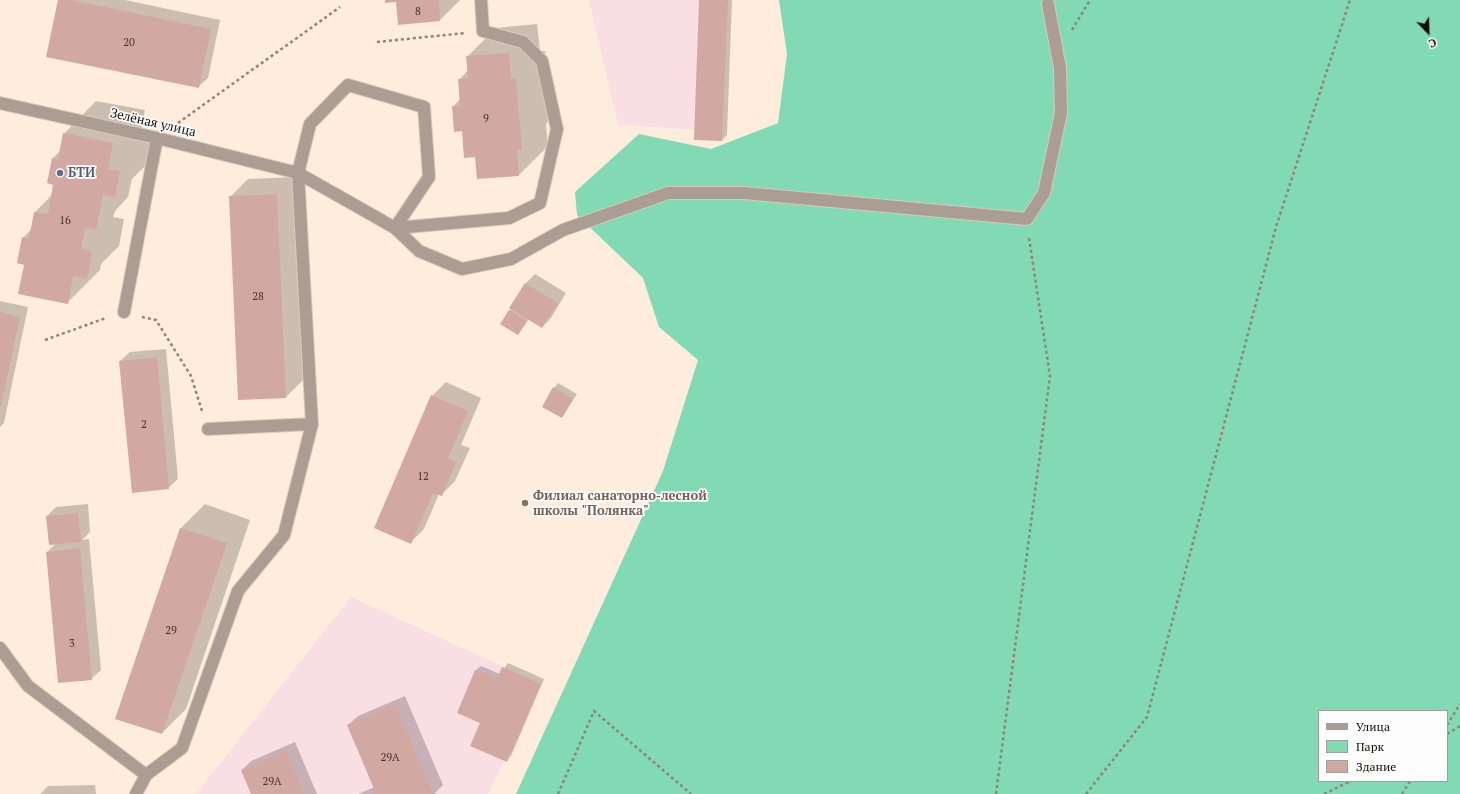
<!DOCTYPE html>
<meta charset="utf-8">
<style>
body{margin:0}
#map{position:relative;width:1460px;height:794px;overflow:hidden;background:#feeddc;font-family:"PT Serif",serif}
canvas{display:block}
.legend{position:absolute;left:1318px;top:710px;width:130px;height:72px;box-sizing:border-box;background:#fdfdfd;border:1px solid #a19d99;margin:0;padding:5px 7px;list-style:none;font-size:12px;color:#160d04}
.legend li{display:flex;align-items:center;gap:8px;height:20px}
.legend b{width:20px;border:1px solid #a19d99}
.north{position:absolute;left:1408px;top:12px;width:40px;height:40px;-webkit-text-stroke:3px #fdfdfd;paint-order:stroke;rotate:157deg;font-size:11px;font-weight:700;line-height:16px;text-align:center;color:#160d04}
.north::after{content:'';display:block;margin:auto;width:14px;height:18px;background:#160d04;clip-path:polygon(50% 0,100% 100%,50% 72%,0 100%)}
</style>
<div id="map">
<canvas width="1460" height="794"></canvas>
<ul class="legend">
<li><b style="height:5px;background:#ac9d94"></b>Улица</li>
<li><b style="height:11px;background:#81dab3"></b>Парк</li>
<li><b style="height:11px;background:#d1a8a2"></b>Здание</li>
</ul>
<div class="north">С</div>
</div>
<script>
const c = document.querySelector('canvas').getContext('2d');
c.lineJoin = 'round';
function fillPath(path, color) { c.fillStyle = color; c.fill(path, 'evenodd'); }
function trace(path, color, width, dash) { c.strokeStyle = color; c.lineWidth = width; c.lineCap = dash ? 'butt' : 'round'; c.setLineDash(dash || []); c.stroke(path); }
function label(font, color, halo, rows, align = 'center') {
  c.font = font + ' "PT Serif",serif'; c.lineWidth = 3.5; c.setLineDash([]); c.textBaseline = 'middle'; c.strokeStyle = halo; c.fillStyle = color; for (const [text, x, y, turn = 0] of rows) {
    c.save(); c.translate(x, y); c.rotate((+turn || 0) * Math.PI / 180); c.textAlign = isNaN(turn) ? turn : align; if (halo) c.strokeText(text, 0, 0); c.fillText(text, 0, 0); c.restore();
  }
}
fillPath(new Path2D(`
 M589,0H712L705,130L618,125Z
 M351,597L541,684L488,794H196Z`), '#f9dee4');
fillPath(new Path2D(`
 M779,0H1460V794H516L663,471L698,360L659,327L643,278L577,215L575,192L639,134L711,149L778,123L787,54ZM1319,711H1447V781H1319Z`), '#81dab3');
fillPath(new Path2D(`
 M59,0H125L220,20L208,78L198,87Z
 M386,0H460L440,20L397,1Z
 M700,0H732L727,135L722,140Z
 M537,24L540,51H545L550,119L546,124L548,146L519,175L478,178L476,156L453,107L460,99L459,80L468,70L467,57L496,28Z
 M96,101L145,110L140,137L152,139L148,163L132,179L128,197L115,211L113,217L124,219L119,246L101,264L100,270L67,303L25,264L23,238L32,228L35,212L52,195L54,184L48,183L53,158L61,150L64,134Z
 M295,177L304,379L286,397L230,197L248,179Z
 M535,274L566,293L551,318L542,327L529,319L518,334L502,324L526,283Z
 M0,301L28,307L4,423L0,427Z
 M166,349L178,479L168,488L120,361L130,352Z
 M446,382L481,398L461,445L470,448L455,481L441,495L439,494L424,529L410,543L432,396Z
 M558,383L577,394L562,417L554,388Z
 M88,504L90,532L82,540L89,539L101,670L91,679L47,552L56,543L47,516L56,507Z
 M205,504L250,520L186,709L162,733L117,718L181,528Z
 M508,663L544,679L511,756L507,760L481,722L458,713L476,670L481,666L500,674Z
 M405,696L443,785L434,794H358L375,787L348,725L358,716Z
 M295,742L317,794H252L242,770L251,761Z
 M95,785L96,794H40L48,786Z`), '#0003');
fillPath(new Path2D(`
 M58,0H71L211,29L199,88L46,57Z
 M385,0H439L440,21L398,25L396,2L385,3Z
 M699,0H728L722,141L694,140Z
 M509,53L511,79H516L522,149L517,150L519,176L477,179L475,157L464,158L462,131L454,132L452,106H460L458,79L468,78L466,56Z
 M63,133L113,143L108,169L120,171L115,197L103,195L96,230L85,228L81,249L92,252L87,279L73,276L68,304L18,294L24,265L17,263L22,237L29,239L34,212L48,214L53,185L47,183L52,158L58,159Z
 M277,194L286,398L238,400L229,196Z
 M525,283L558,303L542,328L509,308Z
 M509,310L527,321L518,335L500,324Z
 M0,312L20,317L1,406H0Z
 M157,357L169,489L132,493L119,361Z
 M553,387L573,399L562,418L542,407Z
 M431,395L468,411L448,458L456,462L442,496L433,493L411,544L374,528Z
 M78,513L81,542L49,545L46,516Z
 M180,528L227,543L162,734L115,719Z
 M80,548L92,680L58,683L46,552Z
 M502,667L541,684L507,762L470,746L480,723L457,713L475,670L497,679Z
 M395,704L433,794H369L375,791L347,725Z
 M286,751L304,794H251L241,770Z`), '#d1a8a2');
const lane = new Path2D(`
 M298,173L395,228L509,218L540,203L557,129L542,61L523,42L483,31L481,0
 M124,312L157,138
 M208,429L312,424
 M0,648L28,686L146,775
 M136,794L146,775L182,748L238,591L284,535L312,424L298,173L310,124L348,85L424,107L429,177L395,228L419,251L462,269L511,259L563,230L668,193H744L1027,219L1044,193L1061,113L1060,68L1048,4`);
const street = new Path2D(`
 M0,103L157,138L298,173`);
trace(lane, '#d9c9b9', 14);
trace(street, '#d9c9b9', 14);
trace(new Path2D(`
 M1072,30L1090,0
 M377,42L465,33
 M178,123L340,7
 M142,317L156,320L191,376L202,411
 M45,340L106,318
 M1447,725L1460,704
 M1447,734L1460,726
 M558,794L594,711L691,794
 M996,794L1050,376L1029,238
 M1086,794L1147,717L1276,227L1350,0
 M1324,794L1351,781
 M1402,794L1410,781`), '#918376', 2.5, [3, 3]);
trace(lane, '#ac9d94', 12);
trace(street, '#ac9d94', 12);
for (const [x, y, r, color] of [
 [60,173,4,"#5c6f8a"],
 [525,503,4,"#8d6e63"]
]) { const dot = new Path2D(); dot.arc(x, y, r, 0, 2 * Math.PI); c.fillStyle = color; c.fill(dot); trace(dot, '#fdfdfd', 1.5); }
label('11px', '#45342c', null, [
 ["8",418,12],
 ["20",129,43],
 ["9",486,119],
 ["16",65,221],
 ["28",258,297],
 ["2",144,425],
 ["12",423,477],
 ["29",171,631],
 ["3",72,644],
 ["29А",390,758],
 ["29А",272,782]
]);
label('13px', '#160d04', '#fdfdfd', [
 ["Зелёная улица",153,123,13]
]);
label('bold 13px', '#4e5e75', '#fdfdfd', [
 ["БТИ",68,173]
], 'left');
label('bold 13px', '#785e54', '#fdfdfd', [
 ["Филиал санаторно-лесной",533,496],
 ["школы \"Полянка\"",533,511]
], 'left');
</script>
